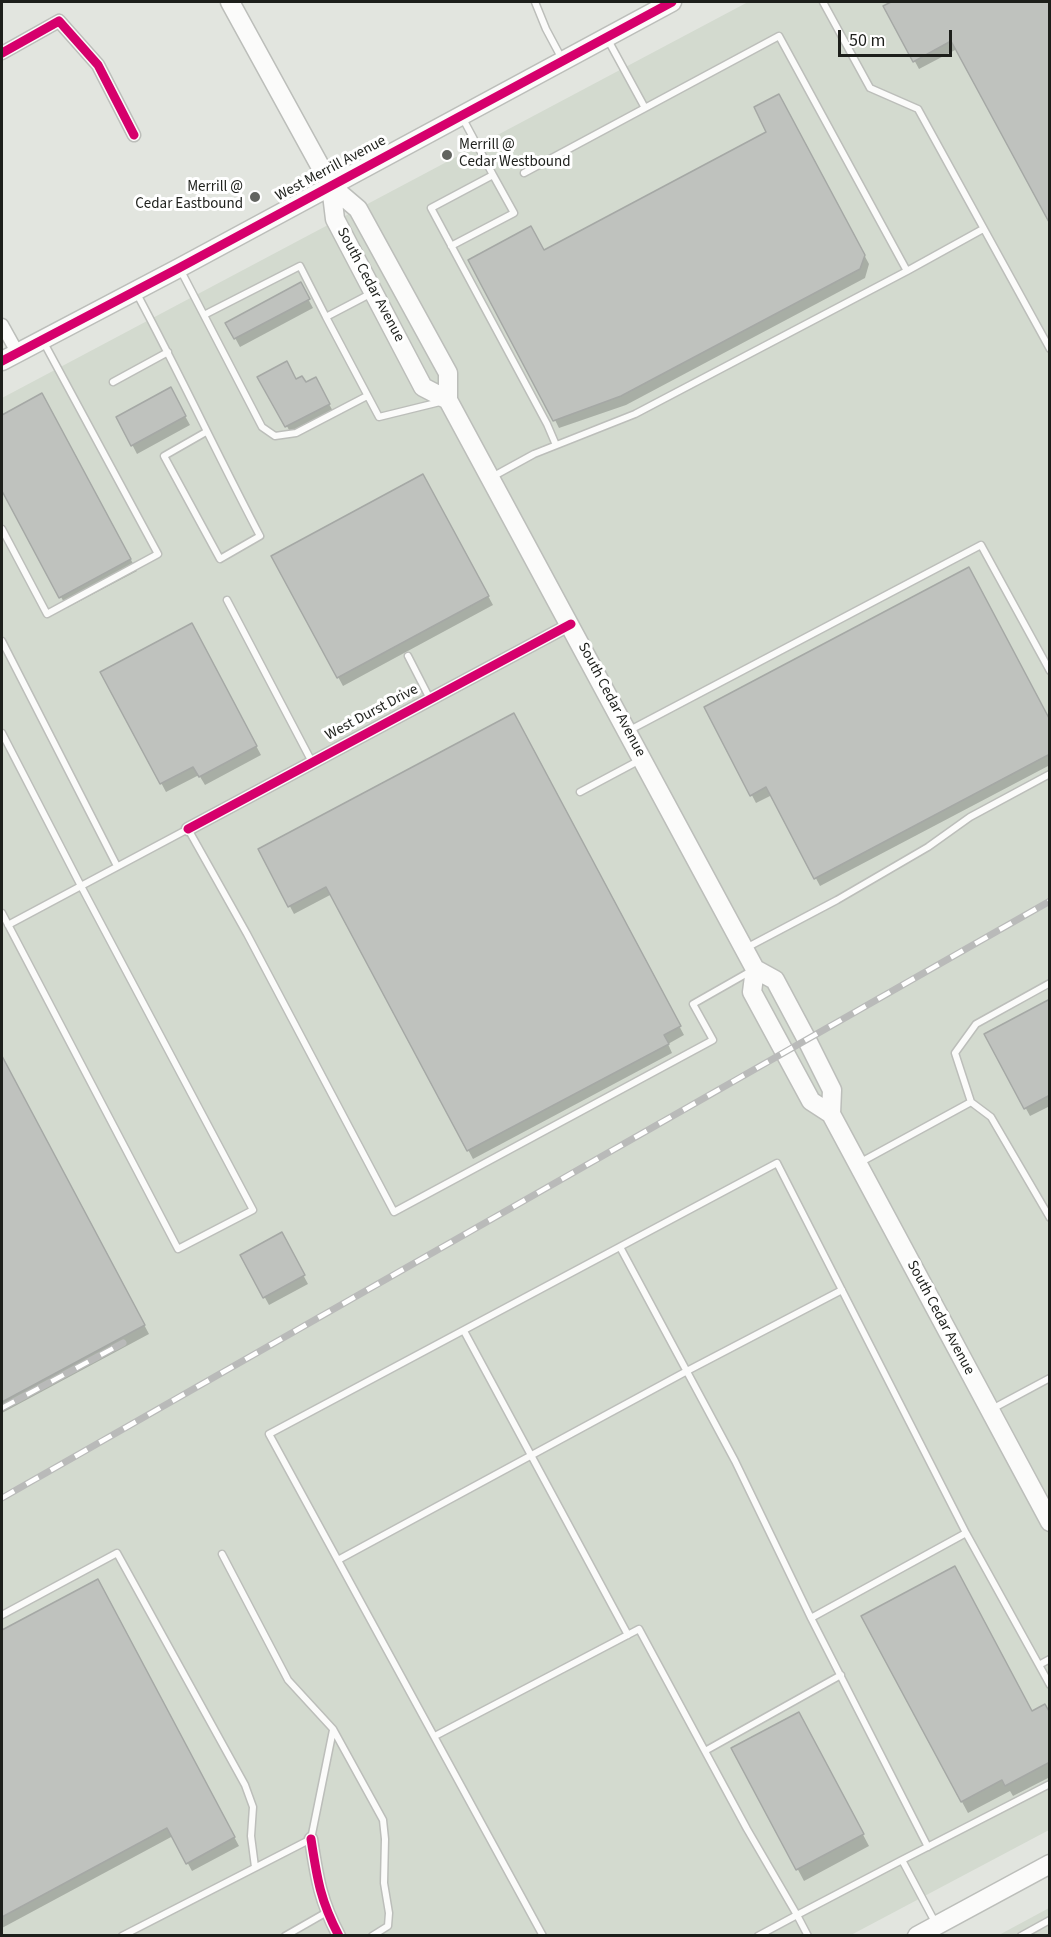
<!DOCTYPE html>
<style>
body{margin:0}
#map{position:relative;width:1051px;height:1937px;overflow:hidden;background:#e2e5df;font-family:"Source Sans 3",sans-serif}
canvas{display:block}
.frame{position:absolute;inset:0;border:3px solid #1d1f1b;pointer-events:none}
.scale{position:absolute;left:838px;top:30px;width:114px;height:27px;box-sizing:border-box;border:3px solid #1d1f1b;border-top:0;padding-left:8px;font-size:18px;line-height:21px;white-space:nowrap;color:#1d1f1b;-webkit-text-stroke:4px #fff;paint-order:stroke}
</style>
<div id="map">
<canvas width="1051" height="1937"></canvas>
<div class="frame"></div>
<div class="scale">50 m</div>
</div>
<script>
const c = document.querySelector('canvas').getContext('2d');
c.lineJoin = 'round';
function fillPath(path, color) { c.fillStyle = color; c.fill(path, 'evenodd'); }
function trace(path, color, width, dash) { c.strokeStyle = color; c.lineWidth = width; c.lineCap = dash ? 'butt' : 'round'; c.setLineDash(dash || []); c.stroke(path); }
function label(font, color, halo, rows, align = 'center') {
  c.font = font + ' "Source Sans 3",sans-serif'; c.lineWidth = 6; c.setLineDash([]); c.textBaseline = 'middle'; c.strokeStyle = halo; c.fillStyle = color; for (const [text, x, y, turn = 0] of rows) {
    c.save(); c.translate(x, y); c.rotate((+turn || 0) * Math.PI / 180); c.textAlign = isNaN(turn) ? turn : align; if (halo) c.strokeText(text, 0, 0); c.fillText(text, 0, 0); c.restore();
  }
}
fillPath(new Path2D(`
 M748,2H1049V1830L851,1935L2,1936V398Z
 M1049,1908V1935H999Z`), '#d3dacf');
fillPath(new Path2D(`
 M894,2H1050V221L957,49L919,69L885,6Z
 M783,104L869,264L865,278L626,405L559,428L555,420L543,252L768,132Z
 M300,284L313,308L240,347L227,323Z
 M259,378L296,380L305,384L315,379L334,413L292,435Z
 M170,389L190,425L137,454L118,417Z
 M42,395L137,571L67,608L2,488V417Z
 M423,476L493,605L343,686L273,557Z
 M191,625L261,755L205,785L199,775L166,792L102,672Z
 M706,708L1050,722V765L820,886L772,795L756,803Z
 M518,723L684,1035L668,1044L672,1053L473,1159L332,894L294,914L260,850Z
 M1050,1001V1106L1030,1116L986,1035Z
 M2,1058L149,1334L2,1413Z
 M281,1234L308,1284L269,1305L242,1256Z
 M97,1581L239,1846L192,1871L173,1836L2,1928V1632Z
 M863,1617L1032,1712L1050,1715V1777L1013,1796L1010,1791L968,1813Z
 M805,1725L869,1846L804,1881L734,1749Z`), '#0003');
const building = new Path2D(`
 M891,2H1050V224L951,41L913,62L883,6Z
 M779,94L865,255L860,269L621,396L553,421L468,260L531,226L544,250L766,132L754,107Z
 M301,282L310,299L234,339L225,323Z
 M287,361L296,379L302,376L306,382L316,377L330,404L285,427L257,377Z
 M171,387L186,416L131,446L116,417Z
 M42,393L131,559L59,598L2,491V415Z
 M423,474L489,596L337,678L271,556Z
 M969,567L1050,720V754L814,879L766,787L750,796L704,707Z
 M192,623L257,746L199,777L193,767L160,784L100,672Z
 M514,713L681,1026L664,1035L669,1044L467,1151L326,887L288,907L258,849Z
 M1050,999V1095L1024,1109L984,1034Z
 M2,1056L145,1325L2,1402Z
 M282,1232L305,1275L263,1298L240,1255Z
 M955,1566L1032,1711L1045,1704L1050,1713V1762L1005,1786L1002,1780L961,1802L861,1616Z
 M98,1579L235,1837L186,1864L167,1828L2,1917V1630Z
 M799,1712L864,1834L796,1870L731,1748Z`);
fillPath(building, '#bfc2be');
trace(building, '#a5a8a5', 1.5);
const service = new Path2D(`
 M535,2L546,29L562,59
 M823,2L870,88L918,109L1050,349
 M608,40L645,108
 M462,117L493,175L431,208L547,424L556,445
 M451,246L514,213L493,175
 M181,271L262,427L275,436L296,433L367,396
 M907,271L983,229
 M137,294C180,374 218,456 260,536L220,559L164,456L206,432
 M370,294L326,317L379,417L440,402
 M204,315L300,266L326,317
 M113,382L168,352
 M492,477L534,454L635,414L907,271L779,36L524,173
 M2,529L47,614L158,554L43,341
 M227,600L312,762
 M2,641L117,866
 M408,656L430,699
 M628,731L981,545L1050,671
 M2,733L81,886L8,925
 M580,792L640,760
 M2,913L178,1249L253,1210L81,886L188,829L247,934L394,1212L713,1040L693,1004L751,971
 M746,948L837,900L928,847L970,817L1050,774
 M1050,983L976,1024L955,1053L971,1102L991,1117L1050,1218
 M861,1162L971,1102
 M620,1247L735,1461L811,1618L928,1847
 M464,1331L628,1635
 M992,1409L1050,1378
 M222,1554L288,1680L333,1729L383,1820L385,1839L384,1883L389,1913L388,1926L372,1936
 M338,1560L687,1371L842,1290
 M2,1615L117,1553L245,1785L253,1807L251,1836L255,1867
 M811,1618L966,1533
 M1039,1665L1050,1659
 M435,1736L639,1629L747,1829L797,1915L902,1860L936,1924
 M705,1751L841,1675
 M902,1860L1050,1784
 M122,1936L311,1839L333,1730
 M285,1936L327,1912
 M543,1936L269,1434L777,1163L966,1533L1050,1685
 M758,1936L797,1915L808,1936
 M1021,1936L1050,1920`);
const minor = new Path2D(`
 M2,53L59,21L98,65L134,135
 M2,325L17,352
 M188,829L571,624
 M311,1839C317,1878 320,1900 339,1936`);
const secondary = new Path2D(`
 M230,2L331,186L358,209L448,373V400L755,969L775,980L807,1040L832,1090L831,1114L1050,1522
 M331,186L335,219L423,387L448,400
 M2,361L179,268L672,2
 M755,969L752,992L811,1101L831,1114
 M917,1936L1050,1864`);
trace(service, '#bcbeba', 9);
trace(minor, '#bcbeba', 15);
trace(secondary, '#bcbeba', 21);
trace(service, '#fbfbfa', 6);
trace(minor, '#fbfbfa', 12);
trace(secondary, '#fbfbfa', 18);
const rail = new Path2D(`
 M2,1408L123,1343
 M2,1498L1050,901`);
trace(rail, '#b9bab9', 7);
trace(rail, '#fff', 4.5, [14]);
trace(new Path2D(`
 M2,53L59,21L98,65L134,135
 M2,361L179,268L672,2
 M188,829L571,624
 M311,1839C317,1878 320,1900 339,1936`), '#d6006c', 9);
for (const [x, y, r, color] of [
 [447,155,6,"#626460"],
 [255,197,6,"#626460"]
]) { const dot = new Path2D(); dot.arc(x, y, r, 0, 2 * Math.PI); c.fillStyle = color; c.fill(dot); trace(dot, '#fff', 2); }
label('15px', '#1d1f1b', '#fff', [
 ["Merrill @",459,146],
 ["Cedar Westbound",459,163],
 ["Merrill @",243,188,"right"],
 ["Cedar Eastbound",243,205,"right"]
], 'left');
label('15px', '#1d1f1b', '#fff', [
 ["West Merrill Avenue",331,169,-28],
 ["South Cedar Avenue",370,285,62],
 ["South Cedar Avenue",611,700,62],
 ["West Durst Drive",372,713,-28],
 ["South Cedar Avenue",940,1318,62]
]);
</script>
